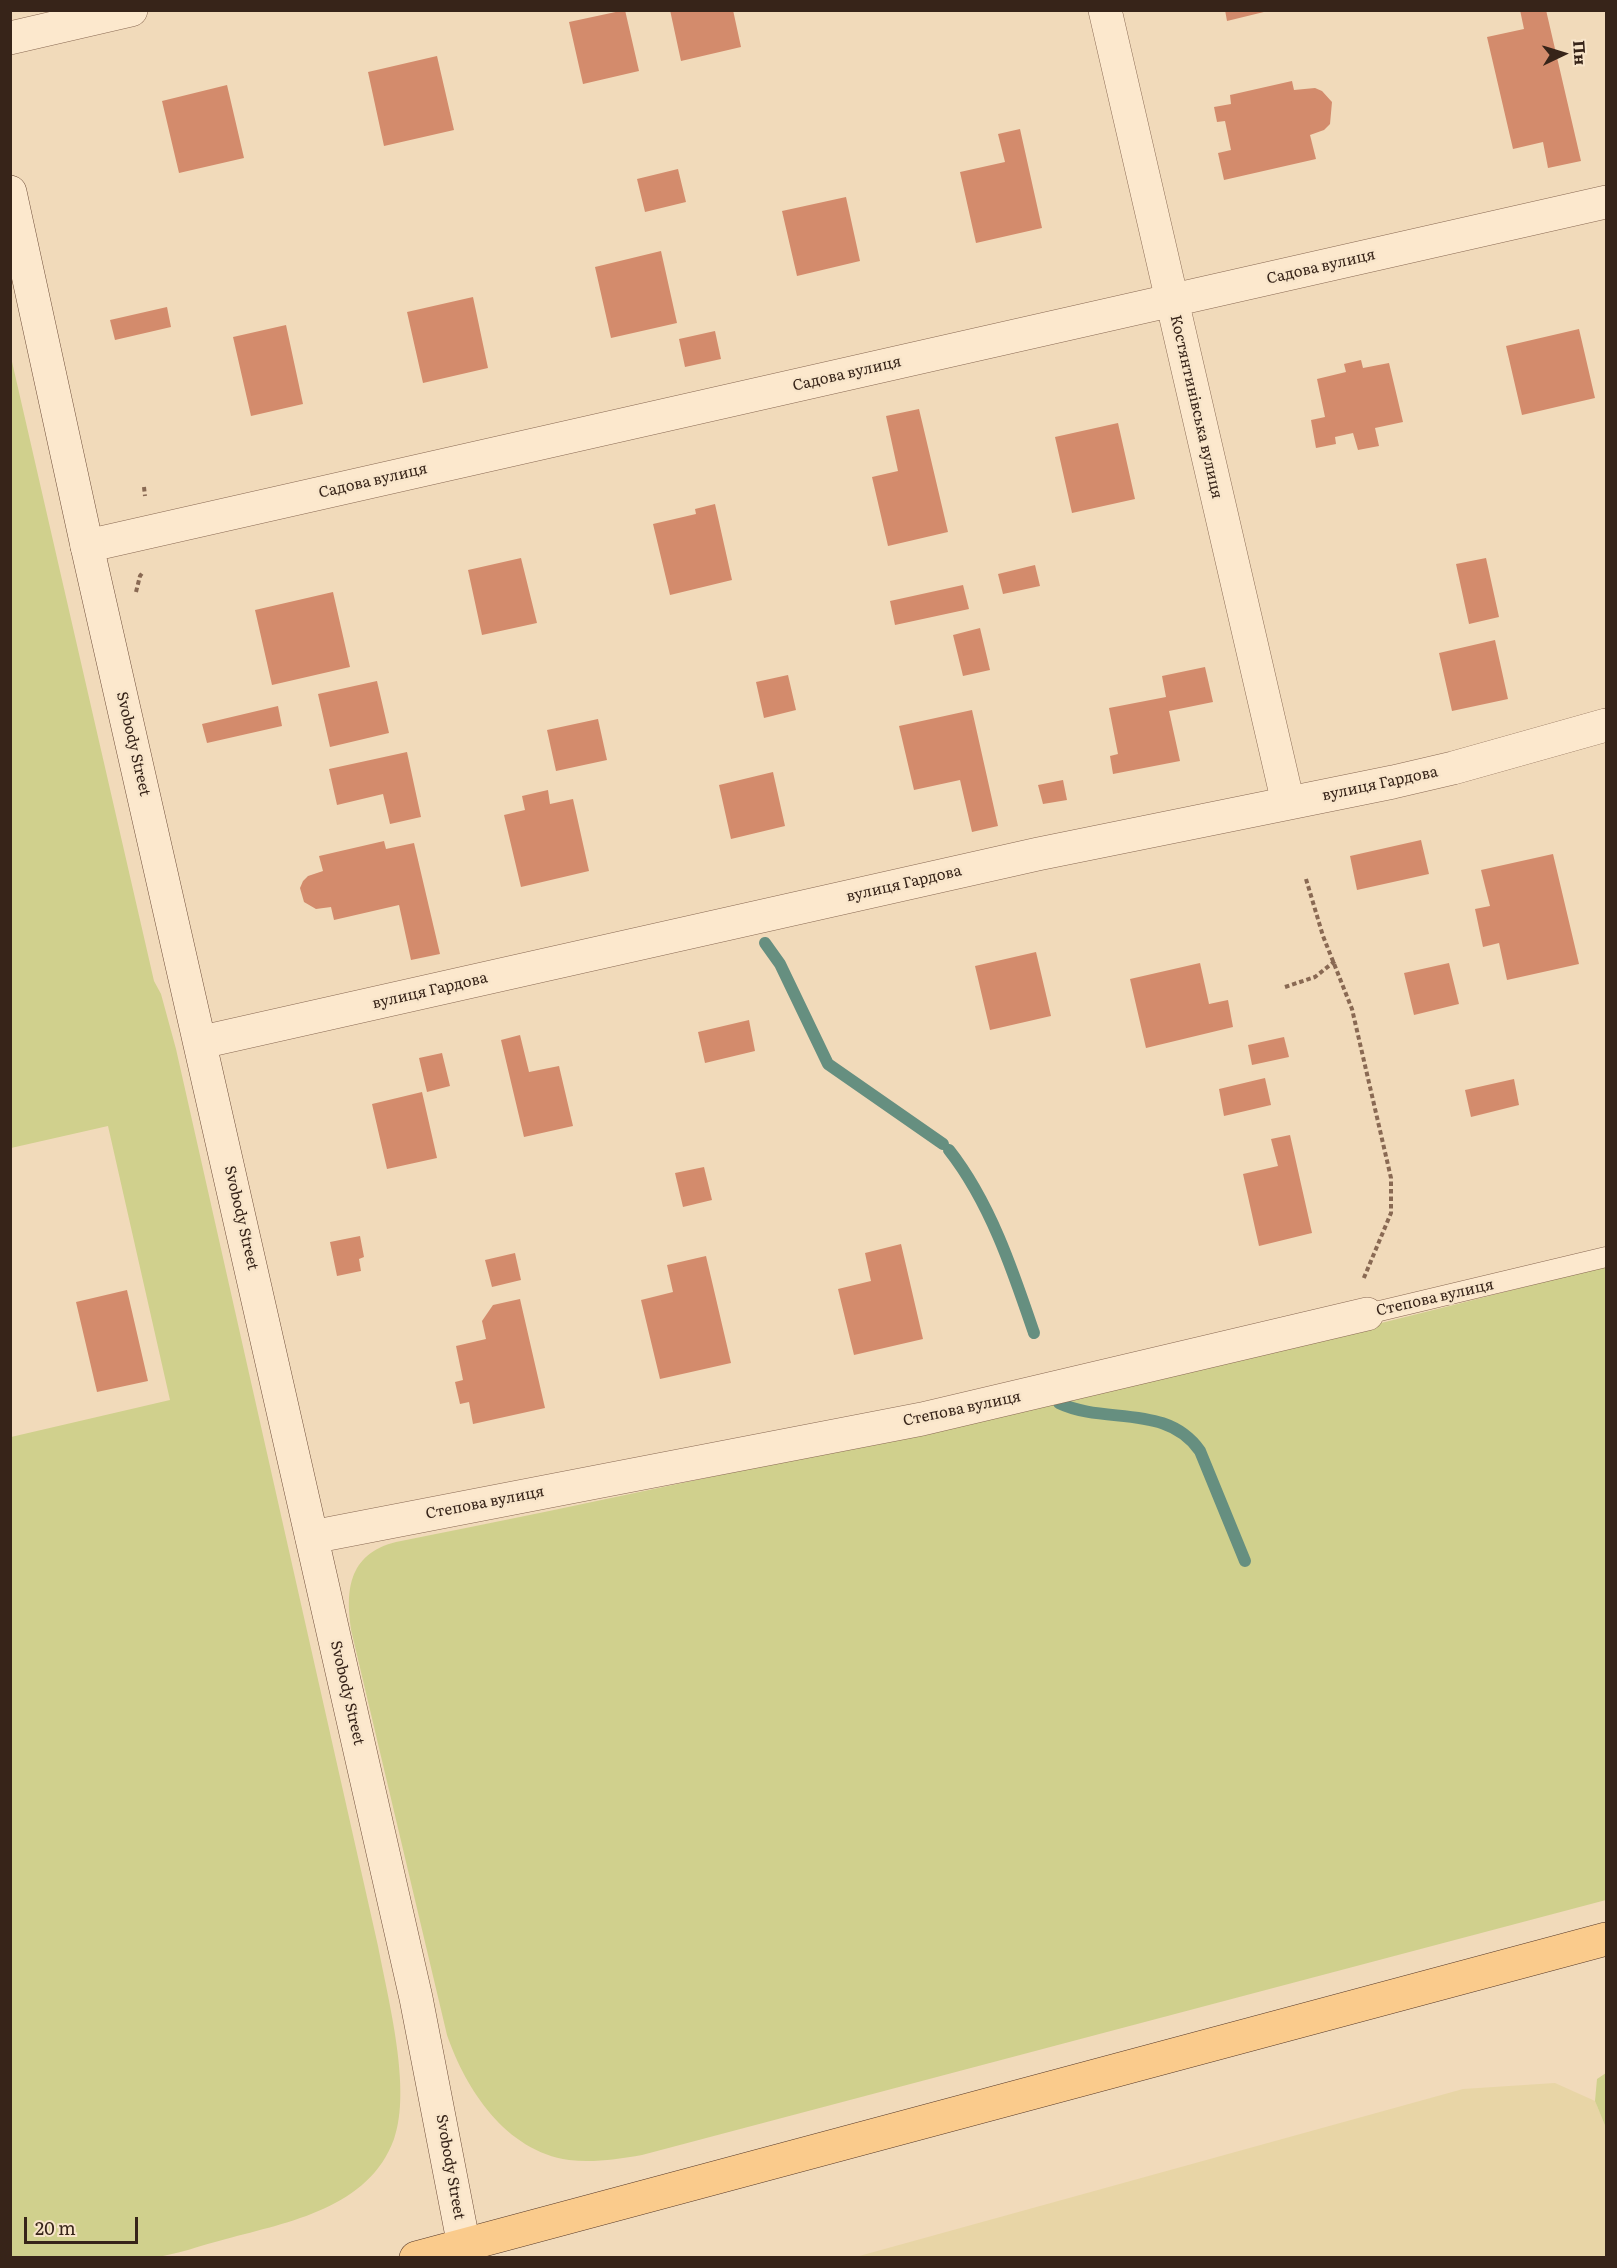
<!DOCTYPE html>
<meta charset="utf-8">
<style>
body{margin:0}
#map{position:relative;width:1617px;height:2268px;overflow:hidden;background:#f1daba;font-family:Literata,serif}
canvas{display:block}
.frame{position:absolute;inset:0;border:12px solid #372419;pointer-events:none}
.north{position:absolute;left:1533px;top:24px;width:60px;height:60px;-webkit-text-stroke:4px #f8e5ca;paint-order:stroke;rotate:86deg;font-size:16px;font-weight:700;line-height:24px;text-align:center;color:#372419}
.north::after{content:'';display:block;margin:auto;width:21px;height:27px;background:#372419;clip-path:polygon(50% 0,100% 100%,50% 72%,0 100%)}
.scale{position:absolute;left:24px;top:2217px;width:114px;height:27px;box-sizing:border-box;border:3px solid #372419;border-top:0;padding-left:8px;font-size:18px;line-height:21px;white-space:nowrap;color:#372419;-webkit-text-stroke:4px #f8e5ca;paint-order:stroke}
</style>
<div id="map">
<canvas width="1617" height="2268"></canvas>
<div class="frame"></div>
<div class="north">Пн</div>
<div class="scale">20 m</div>
</div>
<script>
const c = document.querySelector('canvas').getContext('2d');
c.lineJoin = 'round';
function fillPath(path, color) { c.fillStyle = color; c.fill(path, 'evenodd'); }
function trace(path, color, width, dash) { c.strokeStyle = color; c.lineWidth = width; c.lineCap = dash ? 'butt' : 'round'; c.setLineDash(dash || []); c.stroke(path); }
function label(font, color, halo, rows, align = 'center') {
  c.font = font + ' Literata,serif'; c.lineWidth = 5; c.setLineDash([]); c.textBaseline = 'middle'; c.strokeStyle = halo; c.fillStyle = color; for (const [text, x, y, turn = 0] of rows) {
    c.save(); c.translate(x, y); c.rotate((+turn || 0) * Math.PI / 180); c.textAlign = isNaN(turn) ? turn : align; if (halo) c.strokeText(text, 0, 0); c.fillText(text, 0, 0); c.restore();
  }
}
fillPath(new Path2D(`
 M1555,2083L1595,2101L1606,2128V2257L852,2258L1463,2089Z`), '#e8d5a6');
fillPath(new Path2D(`
 M10,353L154,981L161,994L176,1049L378,1946C388,1999 412,2089 394,2139C369,2208 289,2222 226,2239C202,2245 176,2255 151,2258C105,2261 57,2258 11,2257V1437L170,1400L108,1126L11,1148Z
 M1606,1266V1900L642,2155C618,2159 593,2163 569,2160C506,2151 466,2090 447,2035L352,1634C345,1593 347,1554 396,1542C802,1461 1205,1370 1606,1266Z
 M1606,2073V2128L1595,2101L1597,2079Z`), '#d0d08d');
trace(new Path2D(`
 M765,943L780,964L828,1064L943,1144
 M949,1150C990,1202 1013,1271 1034,1333
 M1059,1403C1105,1425 1167,1403 1200,1451L1245,1561`), '#668f80', 12);
fillPath(new Path2D(`
 M625,10L639,71L583,84L569,22Z
 M670,10H733L741,47L681,61Z
 M1225,10H1268V11L1227,21Z
 M1520,10H1546L1581,161L1548,168L1543,142L1513,149L1487,37L1524,29Z
 M437,56L454,130L384,146L368,72Z
 M1292,81L1294,90L1315,88L1322,91L1332,102L1330,124L1324,130L1310,135L1316,159L1224,180L1218,153L1231,150L1225,121L1217,122L1214,107L1231,104L1230,95Z
 M227,85L244,158L179,173L162,101Z
 M1020,129L1042,228L976,243L960,172L1005,162L998,134Z
 M678,169L686,202L645,212L637,179Z
 M846,197L860,261L797,276L782,211Z
 M661,251L677,323L611,338L595,267Z
 M473,297L488,368L423,383L407,312Z
 M167,307L171,327L115,340L110,320Z
 M286,325L303,404L251,416L233,337Z
 M1579,329L1595,398L1522,415L1506,346Z
 M715,331L721,359L685,367L679,339Z
 M1361,360L1363,368L1389,363L1403,422L1375,428L1379,446L1358,450L1353,433L1335,437L1336,444L1316,448L1311,420L1325,417L1317,379L1346,372L1344,364Z
 M919,409L948,532L888,546L872,477L898,471L886,416Z
 M1118,423L1135,499L1072,513L1055,437Z
 M715,504L732,580L670,595L653,524L696,514L695,509Z
 M521,558L537,623L482,635L468,570Z
 M1486,558L1499,617L1469,624L1456,564Z
 M1035,565L1040,586L1003,594L998,574Z
 M963,585L969,609L895,625L890,601Z
 M333,592L350,667L272,685L255,610Z
 M980,628L990,670L963,676L953,635Z
 M1495,640L1508,699L1452,711L1439,653Z
 M1205,667L1213,702L1169,711L1180,761L1113,774L1110,756L1118,754L1109,708L1166,697L1162,676Z
 M788,675L796,710L764,718L756,682Z
 M377,681L389,733L330,747L318,694Z
 M278,706L282,726L207,743L202,724Z
 M972,710L998,826L972,832L960,780L914,790L899,726Z
 M598,719L607,760L556,771L547,730Z
 M407,752L421,817L390,824L383,794L337,805L329,769Z
 M773,772L785,826L731,839L719,785Z
 M1063,780L1067,800L1043,804L1038,785Z
 M548,790L550,804L573,799L589,871L521,887L504,815L525,810L522,796Z
 M1421,840L1429,874L1357,890L1350,856Z
 M384,841L386,849L414,843L440,954L411,960L399,905L334,920L331,907L316,909L304,902L300,888L303,881L308,876L323,871L319,856Z
 M1553,854L1579,964L1507,980L1499,943L1483,947L1475,909L1490,906L1481,870Z
 M1036,952L1051,1016L990,1030L975,966Z
 M1200,963L1209,1004L1228,1000L1233,1027L1146,1048L1130,979Z
 M1449,963L1459,1004L1414,1015L1404,973Z
 M749,1020L755,1051L705,1063L698,1032Z
 M520,1035L529,1072L559,1066L573,1126L524,1137L501,1040Z
 M1284,1037L1289,1057L1252,1065L1248,1045Z
 M442,1053L450,1086L427,1092L419,1058Z
 M1265,1078L1271,1105L1224,1116L1219,1089Z
 M1514,1079L1519,1105L1471,1117L1465,1090Z
 M422,1092L437,1158L387,1169L372,1104Z
 M1290,1135L1312,1233L1259,1246L1243,1174L1278,1166L1271,1139Z
 M704,1167L712,1200L683,1207L675,1173Z
 M360,1236L364,1257L359,1259L361,1271L337,1276L330,1242Z
 M901,1244L923,1339L854,1355L838,1289L871,1281L865,1253Z
 M515,1253L521,1280L492,1287L485,1260Z
 M706,1256L731,1363L660,1379L641,1300L673,1292L667,1265Z
 M127,1290L148,1381L97,1392L76,1302Z
 M520,1299L545,1408L473,1424L469,1402L460,1404L455,1382L463,1380L456,1346L486,1339L482,1321L493,1305Z`), '#d38b6c');
const lane = new Path2D(`
 M1367,1314L1606,1257`);
const street = new Path2D(`
 M1105,10L1288,803
 M10,38L131,10
 M87,546L1606,202
 M202,1042L1038,854L1393,782L1453,768L1606,725
 M312,1537L922,1419L1367,1314`);
const secondary = new Path2D(`
 M10,192L87,546L416,1998L464,2246`);
const primary = new Path2D(`
 M416,2258L1606,1939`);
trace(lane, '#896953', 21);
trace(street, '#896953', 34);
trace(secondary, '#6b4a36', 34);
trace(primary, '#563828', 34);
trace(new Path2D(`
 M144,487L145,496
 M136,592L140,576L143,572
 M1306,879L1323,936L1352,1009L1391,1178V1213L1363,1280
 M1285,987L1315,977L1335,961`), '#896953', 4, [4.5, 3]);
trace(lane, '#fce8cd', 20);
trace(street, '#fce8cd', 33);
trace(secondary, '#fce8cd', 33);
trace(primary, '#facb8c', 33);
label('15px', '#372419', '#f8e5ca', [
 ["Садова вулиця",1321,267,-13],
 ["Садова вулиця",847,374,-13],
 ["Костянтинівська вулиця",1196,407,77],
 ["Садова вулиця",373,481,-13],
 ["Svobody Street",133,744,77],
 ["вулиця Гардова",1380,784,-12],
 ["вулиця Гардова",904,884,-13],
 ["вулиця Гардова",430,991,-13],
 ["Svobody Street",241,1218,77],
 ["Степова вулиця",1435,1298,-13],
 ["Степова вулиця",962,1409,-12],
 ["Степова вулиця",485,1503,-11],
 ["Svobody Street",347,1693,77],
 ["Svobody Street",450,2167,80]
]);
</script>
